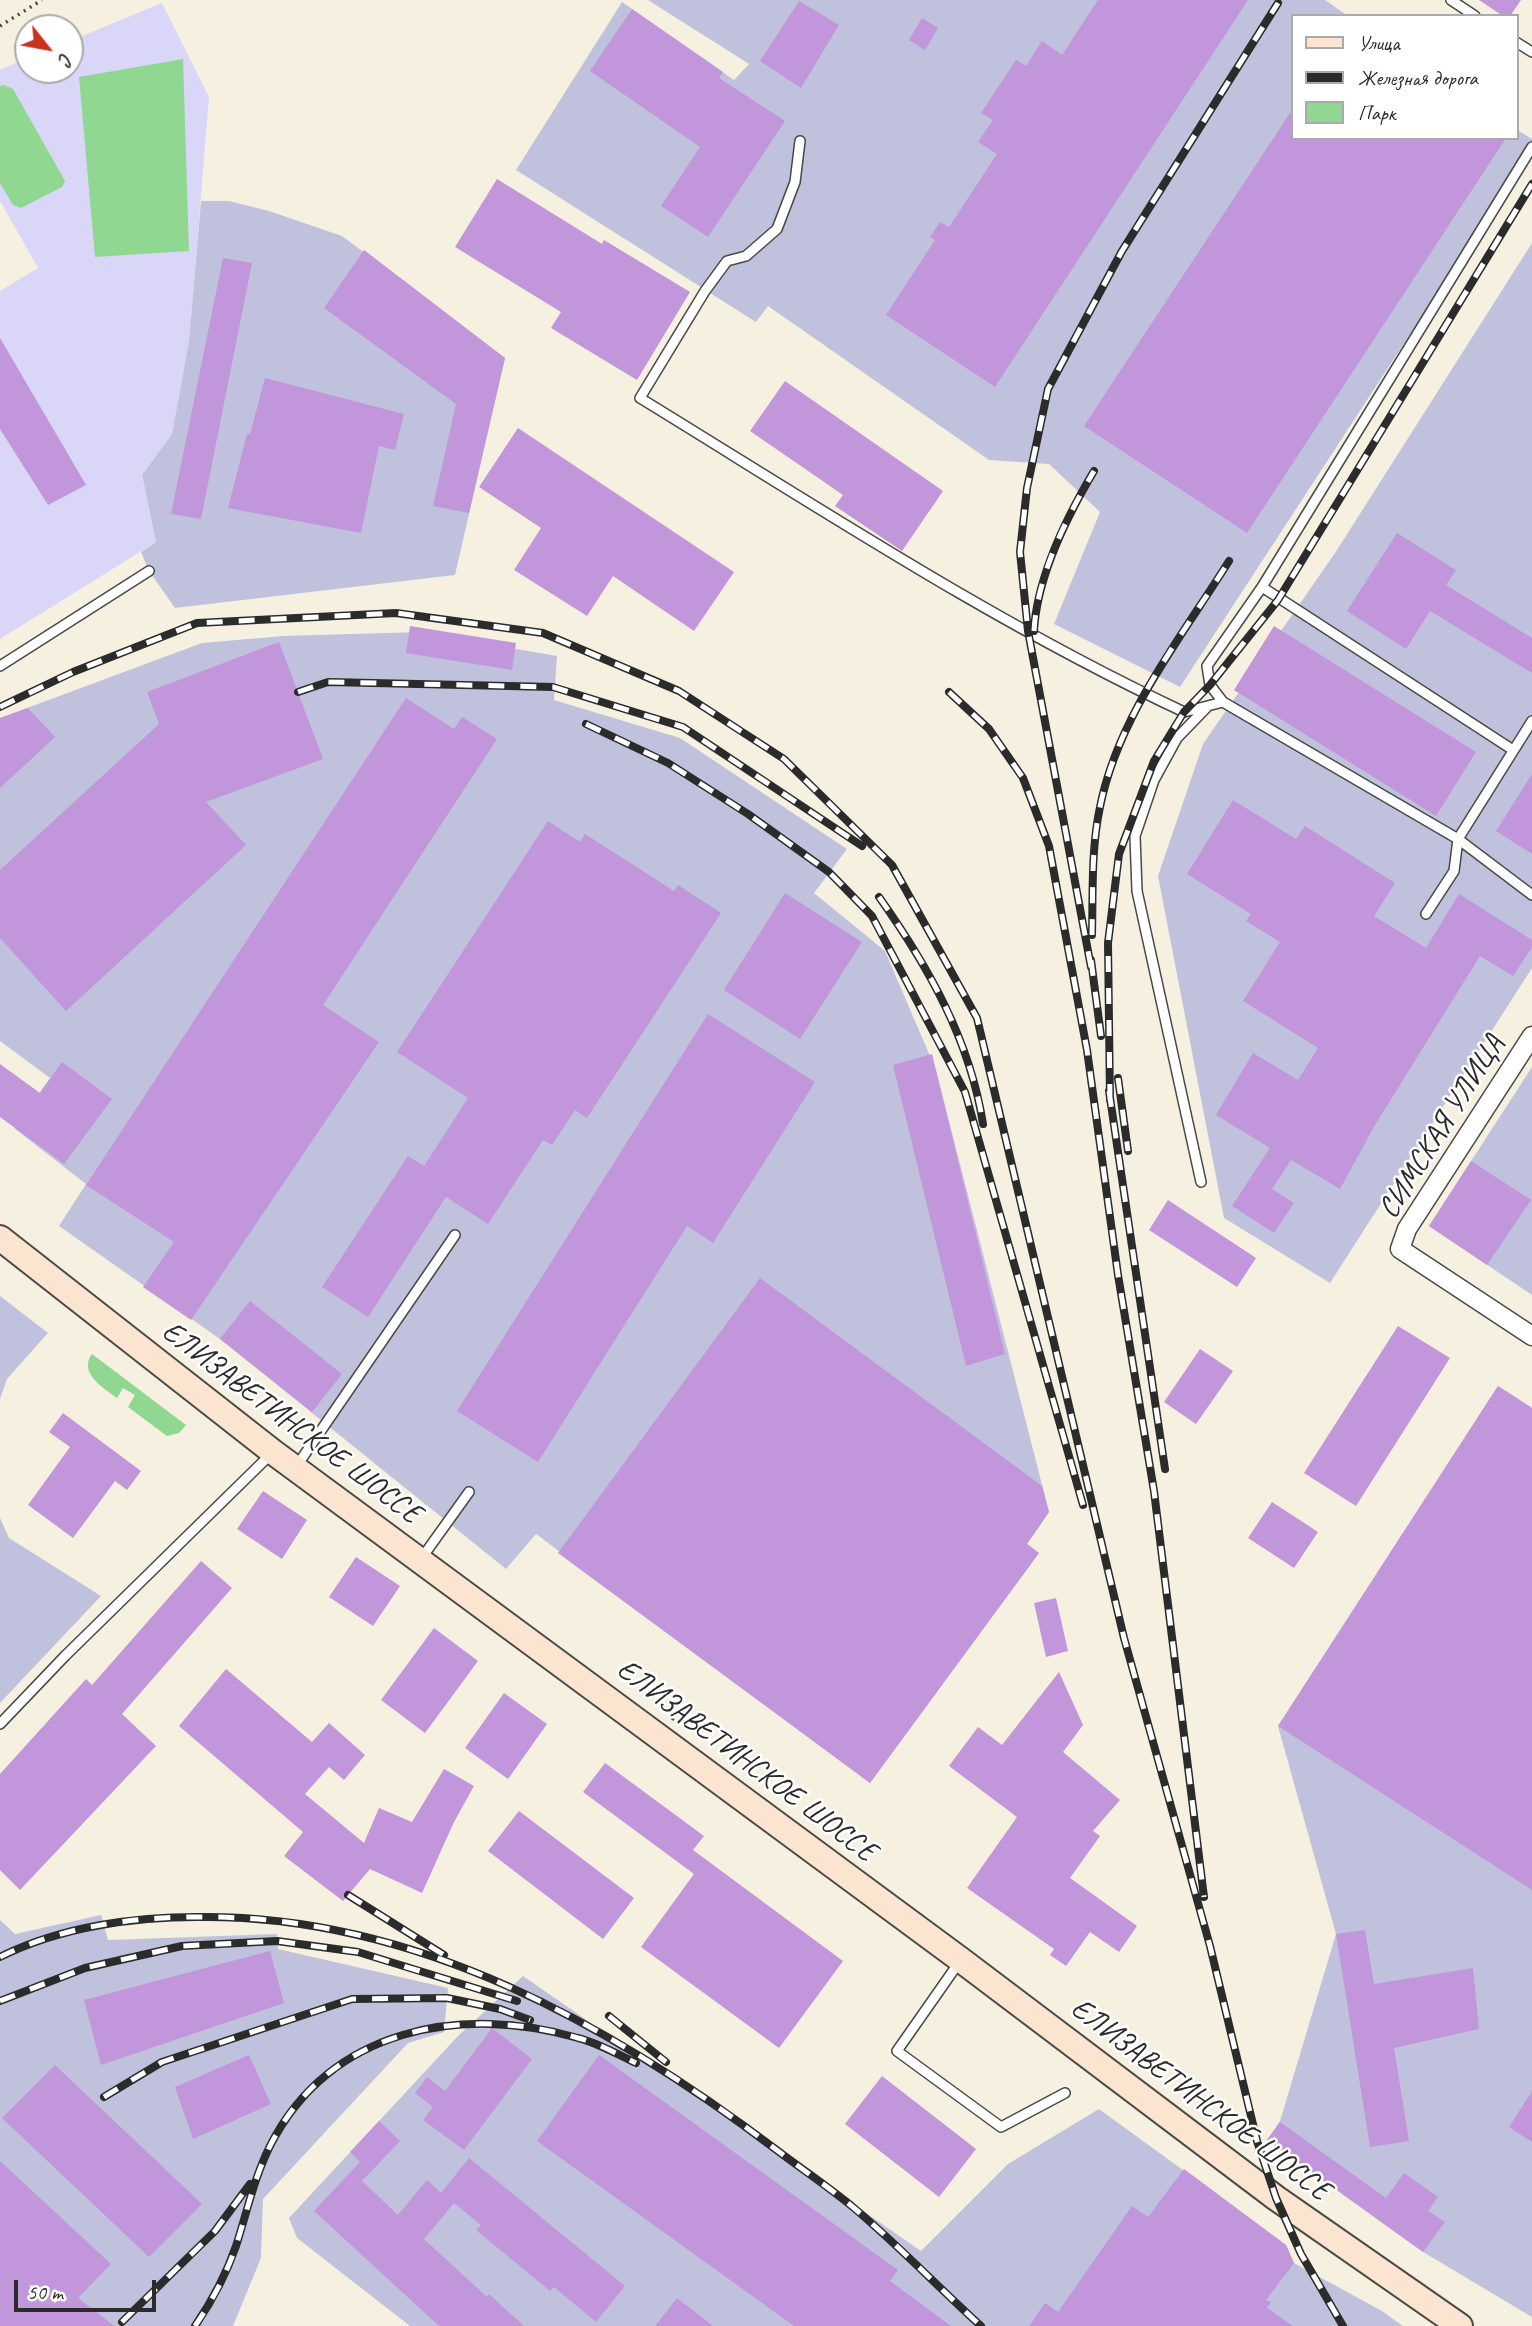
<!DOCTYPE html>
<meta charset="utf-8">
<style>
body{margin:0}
#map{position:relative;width:1532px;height:2326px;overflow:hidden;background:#f6f0e0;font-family:Caveat,sans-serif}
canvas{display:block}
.legend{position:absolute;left:1291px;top:14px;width:228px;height:126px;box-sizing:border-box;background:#fff;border:2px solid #aaa;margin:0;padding:9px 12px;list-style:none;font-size:21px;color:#2b2b2b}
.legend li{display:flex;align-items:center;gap:14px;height:35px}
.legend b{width:35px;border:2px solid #aaa}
.north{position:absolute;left:14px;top:14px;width:70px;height:70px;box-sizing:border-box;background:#fff;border:2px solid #aaa;border-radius:50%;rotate:121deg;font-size:19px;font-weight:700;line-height:28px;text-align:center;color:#2b2b2b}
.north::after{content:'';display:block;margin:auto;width:24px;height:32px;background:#c8321e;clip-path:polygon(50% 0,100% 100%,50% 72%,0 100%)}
.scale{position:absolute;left:14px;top:2280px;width:142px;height:32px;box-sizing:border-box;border:4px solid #2b2b2b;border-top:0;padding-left:9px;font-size:21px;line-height:24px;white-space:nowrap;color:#2b2b2b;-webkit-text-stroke:5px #fff;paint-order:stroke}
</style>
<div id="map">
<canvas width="1532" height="2326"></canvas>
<ul class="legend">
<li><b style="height:9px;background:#fce5d0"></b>Улица</li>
<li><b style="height:9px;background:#2b2b2b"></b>Железная дорога</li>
<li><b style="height:19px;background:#90d791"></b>Парк</li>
</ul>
<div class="north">С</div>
<div class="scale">50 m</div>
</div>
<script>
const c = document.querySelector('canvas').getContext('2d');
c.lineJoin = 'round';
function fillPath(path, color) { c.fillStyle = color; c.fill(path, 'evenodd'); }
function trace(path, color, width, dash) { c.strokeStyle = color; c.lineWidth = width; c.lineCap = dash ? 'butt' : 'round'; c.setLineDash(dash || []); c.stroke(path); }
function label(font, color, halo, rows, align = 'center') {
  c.font = font + ' Caveat,sans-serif'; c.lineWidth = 5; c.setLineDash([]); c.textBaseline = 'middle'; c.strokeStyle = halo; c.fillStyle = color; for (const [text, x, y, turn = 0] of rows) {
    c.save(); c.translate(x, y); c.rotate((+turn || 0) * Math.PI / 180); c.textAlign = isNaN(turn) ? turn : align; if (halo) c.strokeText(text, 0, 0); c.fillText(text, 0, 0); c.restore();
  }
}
fillPath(new Path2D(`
 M162,3L209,97L189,342L172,434L142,475L156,542L0,639V291L38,268L0,201V70L28,58V70H70V41Z`), '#dad6f7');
fillPath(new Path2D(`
 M648,0H1325L1348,16H1292V138H1516V129L1532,139V147L1180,687L1054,624L1100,512L1049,464L989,460L768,306L756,322L516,170L622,2L734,80L749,64Z
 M201,201H229L269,211L342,236L505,358L455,575L175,608L149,571L141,552L156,542L142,475L172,434L189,341Z
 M1532,243V968L1330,1283L1224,1218L1158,876L1203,744L1337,550Z
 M420,632L557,656L554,700L680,738L847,849L814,893L885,951L936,1070L1049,1512L1027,1544L1039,1553L870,1783L536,1534L506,1569L220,1339L59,1226L86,1184L14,1128L50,1078L0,1041V718L202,643L283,636Z
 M1532,1067V1295L1429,1226Z
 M0,1296L48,1333L7,1379L0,1399Z
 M1498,1386L1532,1408V2317L1423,2252L1267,2140L1280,2121L1336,1934L1278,1726Z
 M0,1518L9,1538L101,1596L0,1703Z
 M101,1915L108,1940L277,1934L278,1949L448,1988L444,2032L408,2043L263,2199L261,2258L233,2326H0V1920L15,1934Z
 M523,1976L921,2251L1008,2164L1099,2109L1286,2245L1294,2263L1382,2311L1403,2326H410L297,2238L289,2218L458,2036Z`), '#c0c2dd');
fillPath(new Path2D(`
 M183,59L189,251L95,257L79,77Z
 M4,85L13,89L65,181L62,187L21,208L13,205L0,183V86Z
 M92,1354L186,1425L179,1433L167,1436L128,1407L135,1395L123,1388L117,1398C103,1388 78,1372 92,1354Z`), '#90d791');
fillPath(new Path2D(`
 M1098,0H1248L995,387L886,315L935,240L930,237L940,222L949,227L997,154L978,142L993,120L981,113L1016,60L1026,66L1042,41L1062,55Z
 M1479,0H1521L1510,16H1503Z
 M799,1L839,25L801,88L760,61Z
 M632,9L723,72L719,78L785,121L708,237L661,206L700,147L590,71Z
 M922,18L938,28L925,50L909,40Z
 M1292,110V138H1506L1247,533L1084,426Z
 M497,179L602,244L604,240L690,292L637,380L551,328L561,312L455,247Z
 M364,250L505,358L469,513L433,506L456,404L324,308Z
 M223,258L252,263L201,519L171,514Z
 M0,338L86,485L48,505L0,429Z
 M265,378L404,414L395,450L379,446L361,533L228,508L247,434H250Z
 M785,381L943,491L902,551L835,506L843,495L750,431Z
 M518,428L734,572L694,631L613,576L587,616L514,570L541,528L479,487Z
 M1397,533L1456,570L1446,585L1532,638V673L1430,611L1406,649L1347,611Z
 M410,626L516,643L512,670L406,653Z
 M1274,626L1476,752L1436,816L1234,690Z
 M279,642L323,759L206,802L246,845L66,1011L0,938V870L159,724L147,692Z
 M406,698L454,729L462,717L497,739L323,1005L379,1042L191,1320L143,1287L174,1242L86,1185Z
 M28,708L55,737L0,788V718Z
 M1532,774V854L1496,831Z
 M1233,800L1296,839L1305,826L1395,883L1374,916L1426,948L1459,894L1532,940V947L1513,976L1480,956L1375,1125L1340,1189L1291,1160L1272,1189L1294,1203L1274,1233L1232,1206L1270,1148L1216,1115L1253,1053L1298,1080L1318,1048L1243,1001L1280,942L1246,921L1251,914L1187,874Z
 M548,821L580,842L585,834L674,891L678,885L721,913L587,1118L575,1110L552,1145L543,1140L488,1224L446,1197L368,1317L322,1287L408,1156L424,1166L468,1098L397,1052Z
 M785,893L862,942L800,1039L724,990Z
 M708,1014L815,1082L713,1243L687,1226L538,1462L457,1411Z
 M932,1054L1005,1354L966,1366L893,1065Z
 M62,1062L112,1099L64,1164L0,1117V1064L40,1093Z
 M1471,1161L1531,1200L1487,1265L1429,1226Z
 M1168,1200L1256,1258L1237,1287L1149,1230Z
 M760,1278L1042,1486L1049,1512L1027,1544L1039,1553L870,1783L558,1553Z
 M250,1301L342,1374L312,1412L220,1339Z
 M1398,1326L1450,1358L1356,1506L1304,1473Z
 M1200,1349L1233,1371L1196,1424L1164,1402Z
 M1498,1386L1532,1408V1890L1278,1726Z
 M63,1413L141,1471L127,1490L115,1481L73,1538L28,1505L70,1447L49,1432Z
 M263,1491L307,1520L282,1559L237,1529Z
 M1272,1502L1318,1532L1294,1568L1248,1538Z
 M356,1557L400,1586L373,1626L329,1597Z
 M201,1561L232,1588L122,1714L156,1746L20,1890L0,1870V1774L86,1679L92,1685Z
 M1056,1598L1068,1651L1046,1657L1034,1603Z
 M434,1628L478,1661L425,1733L381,1700Z
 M226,1669L312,1742L329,1723L365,1755L344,1780L329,1767L305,1794L364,1843L379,1808L412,1822L444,1769L474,1786L454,1822L422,1893L370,1869L343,1901L284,1856L303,1832L179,1726Z
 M1059,1672L1083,1725L1063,1752L1120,1800L1093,1831L1100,1836L1070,1878L1137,1926L1119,1952L1090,1932L1066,1966L1050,1955L1054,1949L967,1888L1017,1817L949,1766L978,1727L1002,1745Z
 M504,1693L547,1724L508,1779L465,1748Z
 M605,1763L704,1836L693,1850L843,1961L779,2048L641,1947L694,1874L583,1792Z
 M519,1811L634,1898L603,1939L488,1851Z
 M1365,1930L1374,1984L1473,1968L1479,2029L1394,2048L1409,2141L1370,2147L1336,1934Z
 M270,1951L284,2003L101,2065L84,2000Z
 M492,2028L532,2059L464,2150L423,2120L433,2107L415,2093L427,2077L445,2091Z
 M249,2055L271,2104L193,2139L175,2087Z
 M599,2055L898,2270L890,2281L951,2326H794L537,2141Z
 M55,2065L202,2204L149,2257L2,2118Z
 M882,2076L976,2149L939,2197L845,2124Z
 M1532,2091V2142L1509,2127Z
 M379,2121L400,2141L362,2181L398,2215L427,2180L441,2193L469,2158L625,2286L596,2322L554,2287L550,2291L476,2230L481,2225L454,2203L424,2239L487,2297L489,2294L524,2326H439L314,2211L360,2162L350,2152Z
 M1280,2122L1386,2198L1404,2173L1438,2197L1428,2211L1445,2222L1423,2252L1267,2140Z
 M0,2161L111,2264L78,2298L114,2326H0Z
 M1184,2169L1286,2245L1294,2263L1266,2300L1271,2302L1267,2308L1293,2326H1029L1045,2303L1058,2312L1132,2206L1148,2217Z
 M677,2298L713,2326H655Z`), '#c196da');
const lane = new Path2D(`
 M1451,0L1475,16
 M1516,42L1532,52
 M800,141L795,182L777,229L746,256L727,261L705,291L640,398C818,507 994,623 1184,712L1223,702L1458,839L1532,895
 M1262,587L1513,750
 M0,666L149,571
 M1223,702L1210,685L1207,666L1262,587L1532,147
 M1426,914L1454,871L1458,839L1532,721
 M1201,1182L1137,891L1135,836L1154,780L1177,738L1207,707
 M296,1467L455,1235
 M421,1559L469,1492
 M0,1724L65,1656L272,1453
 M960,1961L897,2051L1001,2127L1065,2093`);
const street = new Path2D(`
 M1532,1036L1407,1229L1400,1249L1532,1336`);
const secondary = new Path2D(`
 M0,1238L273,1452L961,1960L1276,2198L1460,2326`);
trace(lane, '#494946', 12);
trace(street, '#494946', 21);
trace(secondary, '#494946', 28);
trace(new Path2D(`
 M0,26L42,0
 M672,1720L679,1710`), '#494946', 3.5, [2, 5]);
trace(lane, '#fff', 9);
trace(street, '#fff', 18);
trace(secondary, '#fce5d0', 24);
const rail = new Path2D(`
 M1034,631C1037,576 1066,518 1094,471
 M298,692L328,682L553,687L683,727L862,846
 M949,692L989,729L1023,778L1049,846L1087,1050L1118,1275L1154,1491L1204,1897
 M0,707L73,672L197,623L396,613L543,633L679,691L784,759L892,865L977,1018L1124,1638L1210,1946L1257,2141L1276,2198L1301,2254L1343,2326
 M586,724L668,763L748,814L829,872L872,916L965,1092L1083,1505
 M879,897C928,966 970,1040 983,1124
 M1092,935C1093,893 1091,849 1100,807C1118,716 1181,638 1229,561
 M1091,960L1101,1036
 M1091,967L1028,631L1020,552L1027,488L1048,389L1122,251L1278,3
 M1118,1078L1128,1151
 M1109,1091L1165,1469
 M1110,1100L1108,943L1119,854L1154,761L1184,712L1210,685L1278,600L1532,184
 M348,1895L444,1955
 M0,1957C62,1926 138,1916 206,1917C419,1917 613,2026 778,2151C803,2170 830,2188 854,2208C898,2245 938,2287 981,2326
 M0,2001L85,1968L182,1946L277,1941L358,1952L517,2001
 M609,2016L666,2062
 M104,2097L162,2062L352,1999L447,1998L500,2009L530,2020
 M122,2322L215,2231L250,2184
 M195,2326C212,2301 226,2275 236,2246C247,2212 254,2178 270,2146C329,2028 462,2004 578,2038C598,2043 617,2054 636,2063`);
trace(rail, '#2b2b2b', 8);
trace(rail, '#fff', 5, [16]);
label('30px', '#2b2b2b', '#fff', [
 ["СИМСКАЯ УЛИЦА",1442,1127,-58],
 ["ЕЛИЗАВЕТИНСКОЕ ШОССЕ",291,1423,37],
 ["ЕЛИЗАВЕТИНСКОЕ ШОССЕ",746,1761,37],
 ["ЕЛИЗАВЕТИНСКОЕ ШОССЕ",1200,2100,37]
]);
</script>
